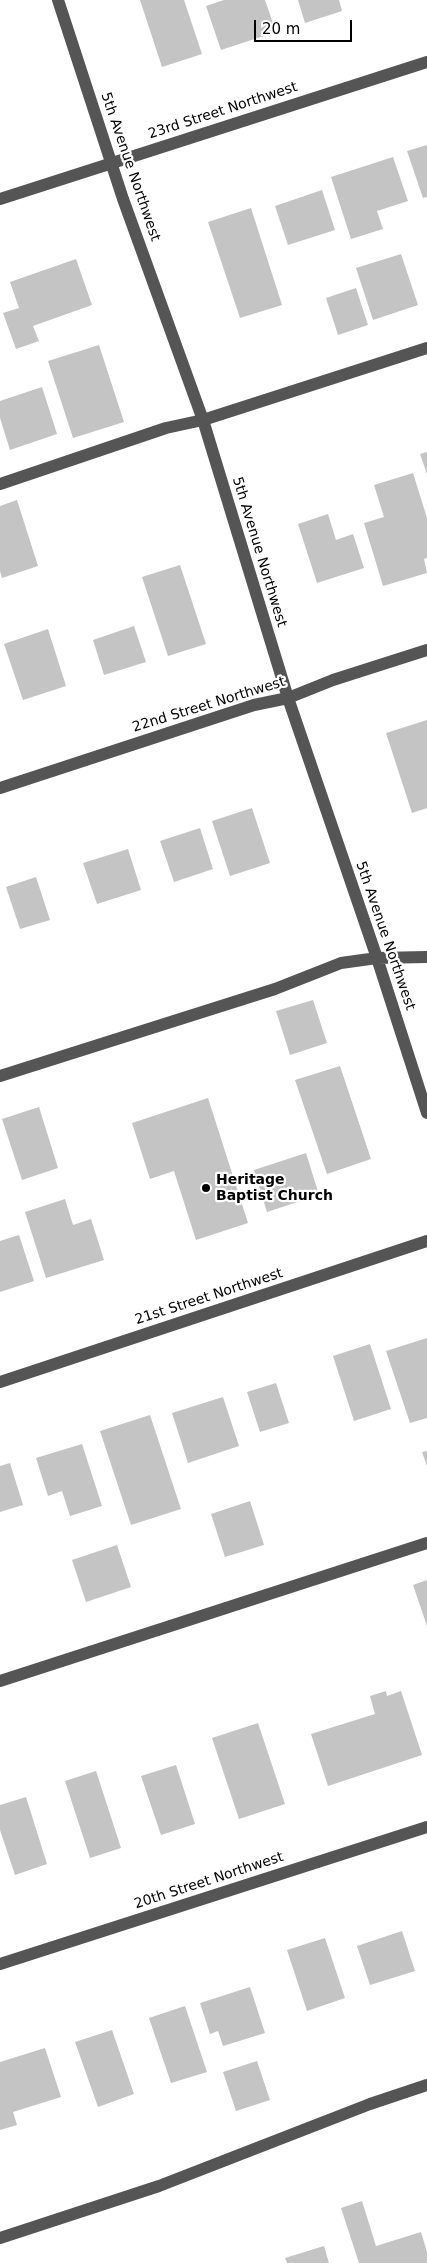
<!DOCTYPE html>
<style>
body{margin:0}
#map{position:relative;width:427px;height:2263px;overflow:hidden;background:#fff;font-family:"DejaVu Sans",sans-serif}
canvas{display:block}
.scale{position:absolute;left:254px;top:20px;width:98px;height:22px;box-sizing:border-box;border:2px solid #000;border-top:0;padding-left:6px;font-size:15px;line-height:18px;white-space:nowrap;color:#000;-webkit-text-stroke:4px #fff;paint-order:stroke}
</style>
<div id="map">
<canvas width="427" height="2263"></canvas>
<div class="scale">20 m</div>
</div>
<script>
const c = document.querySelector('canvas').getContext('2d');
c.lineJoin = 'round';
function fillPath(path, color) { c.fillStyle = color; c.fill(path, 'evenodd'); }
function trace(path, color, width, dash) { c.strokeStyle = color; c.lineWidth = width; c.lineCap = dash ? 'butt' : 'round'; c.setLineDash(dash || []); c.stroke(path); }
function label(font, color, halo, rows, align = 'center') {
  c.font = font + ' "DejaVu Sans",sans-serif'; c.lineWidth = 4.5; c.setLineDash([]); c.textBaseline = 'middle'; c.strokeStyle = halo; c.fillStyle = color; for (const [text, x, y, turn = 0] of rows) {
    c.save(); c.translate(x, y); c.rotate((+turn || 0) * Math.PI / 180); c.textAlign = isNaN(turn) ? turn : align; if (halo) c.strokeText(text, 0, 0); c.fillText(text, 0, 0); c.restore();
  }
}
fillPath(new Path2D(`
 M140,0H184L202,54L162,67Z
 M224,0H265L276,32L221,50L206,6Z
 M298,0H339L342,11L305,23Z
 M427,145V197L423,198L407,151Z
 M393,157L408,201L377,211L383,229L351,239L331,177Z
 M322,190L335,230L288,245L275,206Z
 M251,208L282,305L240,318L208,222Z
 M401,254L418,305L373,320L356,268Z
 M76,259L92,305L33,326L39,341L16,349L3,313L19,308L10,282Z
 M356,288L368,325L338,335L326,298Z
 M99,345L124,422L73,438L48,361Z
 M42,387L57,434L10,450L0,418V401Z
 M427,452V474L420,454Z
 M413,473L427,518V558L424,559L427,573L383,586L364,523L384,517L374,485Z
 M17,500L38,566L2,578L0,571V506Z
 M328,514L336,540L353,534L364,568L317,583L298,524Z
 M180,565L206,644L168,656L142,577Z
 M134,626L146,662L104,675L93,640Z
 M48,629L66,686L23,700L4,644Z
 M427,720V808L412,813L386,733Z
 M252,808L270,863L230,876L212,821Z
 M200,828L213,869L174,882L160,841Z
 M128,849L141,890L97,904L83,863Z
 M36,877L50,920L20,929L6,887Z
 M313,1000L327,1043L290,1055L276,1011Z
 M340,1066L371,1159L327,1174L295,1080Z
 M208,1098L248,1223L196,1240L174,1171L150,1179L132,1123Z
 M39,1107L58,1168L22,1180L2,1119Z
 M306,1153L319,1195L267,1212L254,1170Z
 M65,1199L73,1225L91,1219L104,1260L46,1278L25,1212Z
 M19,1235L34,1281L0,1292V1241Z
 M427,1338V1418L410,1423L386,1351Z
 M370,1344L391,1409L354,1421L333,1356Z
 M276,1383L289,1423L260,1432L247,1392Z
 M223,1397L239,1446L188,1463L172,1413Z
 M150,1415L181,1509L131,1525L100,1431Z
 M82,1444L102,1506L70,1516L62,1491L48,1496L36,1458Z
 M427,1451V1466L422,1452Z
 M10,1463L23,1505L0,1512V1466Z
 M250,1501L264,1545L225,1557L211,1514Z
 M117,1545L131,1587L86,1602L72,1560Z
 M427,1580V1626L413,1585Z
 M386,1691L387,1696L401,1691L422,1755L328,1786L311,1734L375,1714L370,1696Z
 M258,1723L285,1804L239,1819L212,1738Z
 M176,1765L195,1824L161,1835L141,1776Z
 M96,1771L121,1848L90,1858L65,1781Z
 M26,1797L47,1864L15,1875L0,1830V1805Z
 M402,1931L415,1971L370,1985L357,1946Z
 M325,1938L345,1998L307,2011L287,1950Z
 M250,1987L265,2033L223,2046L218,2031L210,2034L200,2003Z
 M185,2006L207,2072L171,2083L149,2018Z
 M112,2030L134,2094L98,2107L75,2042Z
 M45,2048L61,2097L13,2112L17,2125L0,2130V2062Z
 M257,2061L270,2100L236,2111L223,2072Z
 M362,2201L376,2246L421,2232L427,2252V2263H359L341,2208Z
 M324,2246L329,2263H287L285,2258Z`), '#c4c4c4');
trace(new Path2D(`
 M58,0L123,199L203,420L288,698L377,958L427,1113
 M0,199L427,62
 M0,484L166,428L203,420L427,348
 M0,788L254,705L288,698L333,680L427,650
 M0,1076L275,989L341,963L377,958L427,957
 M0,1382L427,1241
 M0,1681L427,1543
 M0,1964L427,1827
 M0,2238L159,2186L370,2104L427,2085`), '#555', 12);
for (const [x, y, r, color] of [
 [206,1188,5,"#000"]
]) { const dot = new Path2D(); dot.arc(x, y, r, 0, 2 * Math.PI); c.fillStyle = color; c.fill(dot); trace(dot, '#fff', 2); }
label('14px', '#000', '#fff', [
 ["23rd Street Northwest",223,111,-18],
 ["5th Avenue Northwest",130,167,71],
 ["5th Avenue Northwest",259,552,73],
 ["22nd Street Northwest",209,705,-17],
 ["5th Avenue Northwest",385,936,71],
 ["21st Street Northwest",209,1297,-18],
 ["20th Street Northwest",209,1881,-18]
]);
label('bold 14px', '#000', '#fff', [
 ["Heritage",216,1180],
 ["Baptist Church",216,1196]
], 'left');
</script>
